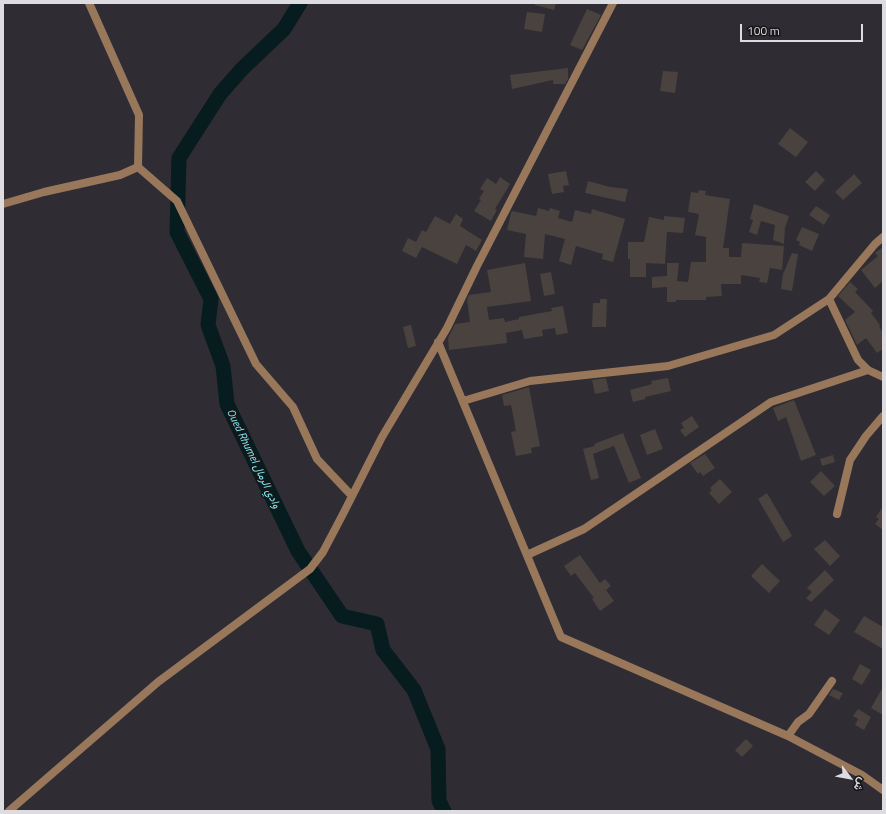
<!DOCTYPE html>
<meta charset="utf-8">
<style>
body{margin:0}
#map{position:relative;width:886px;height:814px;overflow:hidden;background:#2f2d33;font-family:"Titillium Web",Vazirmatn,sans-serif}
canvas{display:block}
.frame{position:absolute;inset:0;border:4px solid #dddce0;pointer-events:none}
.north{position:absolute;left:830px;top:758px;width:40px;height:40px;-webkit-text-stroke:3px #171619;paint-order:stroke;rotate:122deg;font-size:11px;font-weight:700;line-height:16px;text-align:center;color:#dddce0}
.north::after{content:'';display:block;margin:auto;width:14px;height:18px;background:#dddce0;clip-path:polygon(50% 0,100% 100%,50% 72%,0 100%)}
.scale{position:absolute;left:740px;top:24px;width:123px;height:18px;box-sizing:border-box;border:2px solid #dddce0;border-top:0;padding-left:5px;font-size:12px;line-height:14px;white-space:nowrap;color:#dddce0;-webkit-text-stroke:3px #171619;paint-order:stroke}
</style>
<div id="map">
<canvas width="886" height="814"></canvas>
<div class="frame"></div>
<div class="north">ش</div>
<div class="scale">100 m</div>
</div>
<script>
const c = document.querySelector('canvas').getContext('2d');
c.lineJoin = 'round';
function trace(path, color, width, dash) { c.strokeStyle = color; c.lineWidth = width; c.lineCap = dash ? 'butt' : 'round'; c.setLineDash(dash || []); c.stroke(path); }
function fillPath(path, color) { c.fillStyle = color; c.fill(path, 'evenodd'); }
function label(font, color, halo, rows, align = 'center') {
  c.font = font + ' "Titillium Web",Vazirmatn,sans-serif'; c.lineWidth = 3; c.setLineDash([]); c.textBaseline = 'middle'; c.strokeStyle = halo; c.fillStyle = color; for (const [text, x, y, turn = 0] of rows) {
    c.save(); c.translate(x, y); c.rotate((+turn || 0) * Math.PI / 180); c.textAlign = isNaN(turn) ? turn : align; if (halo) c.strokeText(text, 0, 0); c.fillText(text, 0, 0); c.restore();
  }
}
trace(new Path2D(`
 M300,3L284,29L242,69L220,94L179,158L177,232L211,299L208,325L223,366L227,404L298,551L342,616L377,624L383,650L414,690L438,749L439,801L444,811`), '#071c1e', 15);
fillPath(new Path2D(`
 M535,3H556L554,10L535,5Z
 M587,9L601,15L582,50L570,45Z
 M527,12L545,14L542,32L524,29Z
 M568,68V79L565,84H553V80L512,89L510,75Z
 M663,71L678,72L675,93L660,91Z
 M790,128L808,142L796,157L778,144Z
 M566,171L569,185L563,186L564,192L552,194L548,174Z
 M816,171L825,180L815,191L805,182Z
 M854,174L862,183L843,200L835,192Z
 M500,177L510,184L495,209L497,210L491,221L474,211L481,200L479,199L484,191L480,189L487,178L496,184Z
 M588,181L610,187L628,189L625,202L585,193Z
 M699,190L706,191L705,195L730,199L723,248H729V257H741L742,243L784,246L782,270L770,268L767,283L759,282L760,278L741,275V284H721L722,296L706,297V300H676V302H667V287L652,288V277L667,276V263H679L677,281L688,282L691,262H706V237L695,235L699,214L688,212L691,192L698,193Z
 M754,204L789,216L785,228L784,244L773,240L775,225L761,221L757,235L749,232L753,220L750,219Z
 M816,206L830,215L824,225L809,215Z
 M538,208L549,211L550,208L560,211L558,218L572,222L575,210L591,214L592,209L625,219L613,262L602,259L603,254L576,246L571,265L559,261L565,239L545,234L543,259L524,257L526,234L507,230L511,213L512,211L536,216Z
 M456,214L463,219L460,226L482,240L476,251L466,245L457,264L422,247L416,258L402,251L408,238L416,242L422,230L426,232L435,216L450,224Z
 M664,216L685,218L683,233L667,232L665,264L646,263V277H630V259H628V242H644L649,217L664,220Z
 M802,227L819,234L812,251L799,245L800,242L796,240Z
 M883,247V281L875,288L861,270L878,256L875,253Z
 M792,253L798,254L792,291L781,289L783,274Z
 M525,263L531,301L487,307L489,320L504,318L505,322L519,319V317L552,311L551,308L563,306L568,333L556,335L555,328L542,330L543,336L524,339L522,330L506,333L507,343L449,350L448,338L455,324L470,322L467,299L469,295L491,292L487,270Z
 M551,272L555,294L544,296L540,274Z
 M850,282L858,289L855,292L873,311L871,313L880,325L879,326L883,333V349L877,353L866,338L857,345L845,320L855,312L838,296Z
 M600,299H607L606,327H592L593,303H600Z
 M411,325L416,346L408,348L403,327Z
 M606,378L609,391L595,394L592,380Z
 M668,378L671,391L645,397V399L633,402L630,390L652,384L651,381Z
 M529,387L540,446L531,448L532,453L516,456L511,432L516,431L511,405L504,406L502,395Z
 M794,400L816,455L801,461L786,417L778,421L773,408Z
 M692,416L699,427L685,437L680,430L684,428L681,423Z
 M655,429L663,449L647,455L640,435Z
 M623,433L641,478L629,483L614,446L593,454L599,478L591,480L583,449L595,446L594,444Z
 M705,454L715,468L703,476L700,472L698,474L690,463Z
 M833,455L835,462L822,466L820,459Z
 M821,471L835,486L824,496L810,482Z
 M720,479L732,492L719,504L709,493L712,490L710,488Z
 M767,493L792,536L783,542L758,499Z
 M883,506V530L875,524L879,519L876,517Z
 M825,540L840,556L830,566L814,549Z
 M580,555L600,583L605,579L611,586L606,590L614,601L600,611L592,599L594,598L575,573L571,576L564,566Z
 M762,564L780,581L769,593L751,576Z
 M825,570L834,580L811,602L806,598L812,592L807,588Z
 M825,609L840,620L829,635L814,625Z
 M864,616L883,627V649L854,632Z
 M860,664L871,670L862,685L852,679Z
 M883,687V715L871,708Z
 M833,689L843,693L839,700L829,695Z
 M858,709L871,717L864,730L855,725L858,719L853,716Z
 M746,739L753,746L742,757L735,750Z`), '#49423f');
trace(new Path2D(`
 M89,3L139,115L138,167L177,201L256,364L293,407L317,459L352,496
 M3,204L44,192L120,175L138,167
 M829,299L858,360L868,370L883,377
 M438,342L561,637L788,736L862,775L883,790
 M463,401L530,381L668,366L774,335L829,299L875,244L883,237
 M837,514L850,460L866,436L883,416
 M527,555L584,529L771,402L868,370
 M788,736L798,722L809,714L832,681
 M9,811L158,682L310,569L323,552L343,514L382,437L447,328L477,266L613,3`), '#98775b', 8);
label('italic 11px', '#81ecf2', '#171619', [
 ["Oued Rhumel وادي الرمال",253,459,64]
]);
</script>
